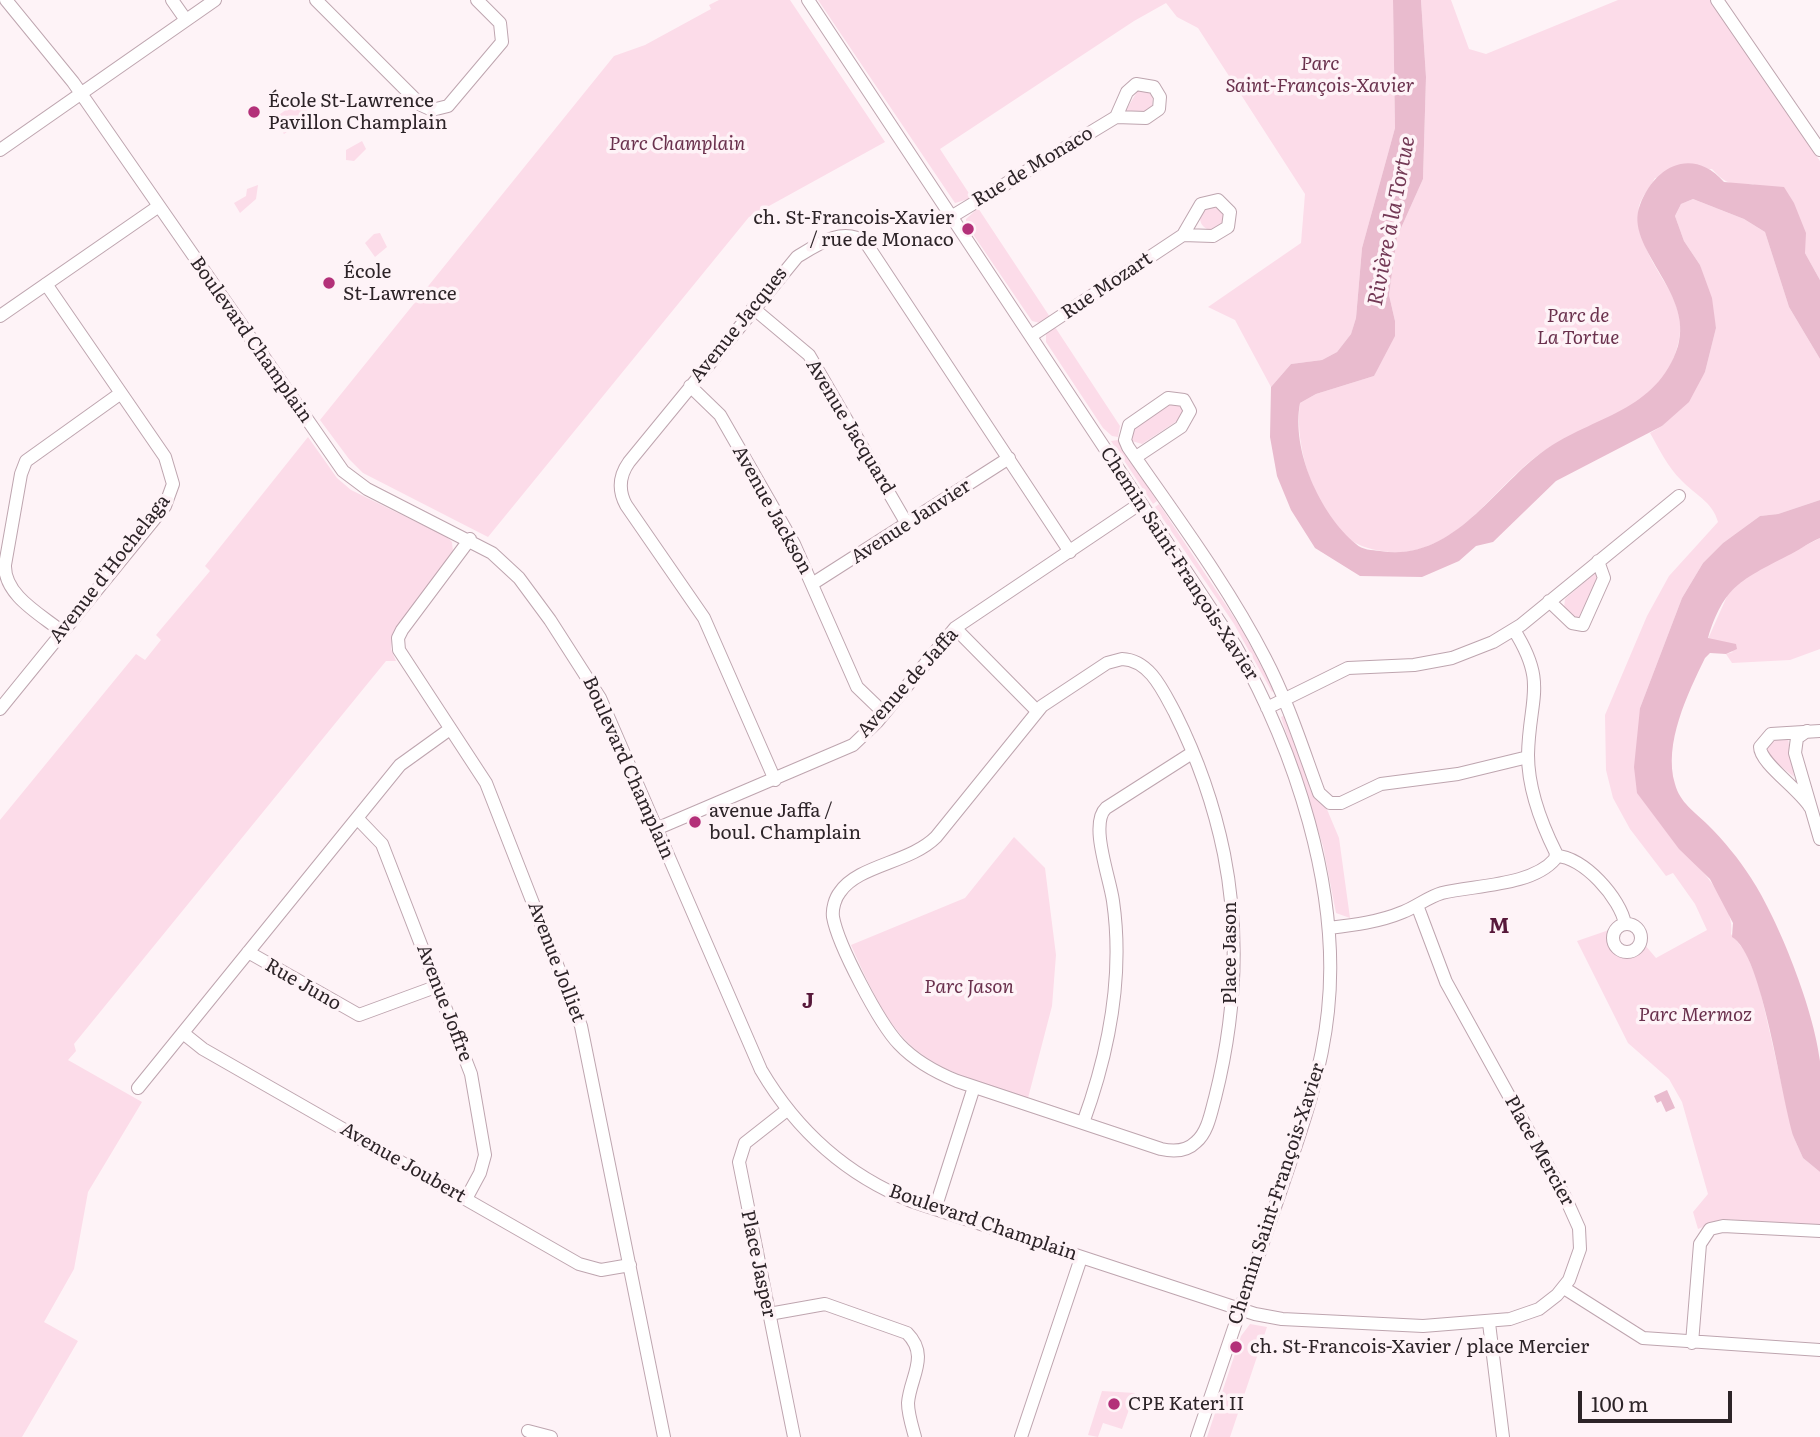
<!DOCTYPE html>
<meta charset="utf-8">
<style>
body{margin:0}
#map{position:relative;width:1820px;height:1437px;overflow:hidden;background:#fef3f7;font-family:Literata,serif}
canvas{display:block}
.scale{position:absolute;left:1578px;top:1391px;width:154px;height:32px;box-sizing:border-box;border:4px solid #2d2428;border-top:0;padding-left:9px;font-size:21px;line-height:24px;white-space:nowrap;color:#2d2428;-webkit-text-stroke:5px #fef3f7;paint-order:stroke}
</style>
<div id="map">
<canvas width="1820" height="1437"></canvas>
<div class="scale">100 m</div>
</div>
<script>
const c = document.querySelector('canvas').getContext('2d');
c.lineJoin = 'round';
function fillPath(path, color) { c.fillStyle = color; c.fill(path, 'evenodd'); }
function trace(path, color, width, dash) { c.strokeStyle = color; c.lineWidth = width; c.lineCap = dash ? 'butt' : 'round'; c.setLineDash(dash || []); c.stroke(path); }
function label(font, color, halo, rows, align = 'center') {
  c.font = font + ' Literata,serif'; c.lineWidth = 7; c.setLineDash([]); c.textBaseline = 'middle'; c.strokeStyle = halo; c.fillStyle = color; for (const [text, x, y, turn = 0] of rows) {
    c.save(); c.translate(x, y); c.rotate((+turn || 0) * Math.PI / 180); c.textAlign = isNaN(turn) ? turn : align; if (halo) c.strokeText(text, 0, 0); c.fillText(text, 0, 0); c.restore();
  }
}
fillPath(new Path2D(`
 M719,0H790L885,142L749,217L488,537L363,473L349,459L320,420L614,56L645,45L711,9L709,5Z
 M818,0H1393L1395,128L1362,248L1356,318L1351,334L1337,352L1322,360L1291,364L1271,387L1235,320L1208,307L1301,243L1305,194L1198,28L1177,17L1166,3L1134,21L940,149L972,198L955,203Z
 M1421,0H1451L1469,49L1486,54L1618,0H1710L1820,161V280L1805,253L1804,242L1753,184C1733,186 1725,184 1712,169L1655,178C1650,187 1642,196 1639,206C1638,210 1639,217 1640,221C1644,280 1705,299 1669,368C1645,413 1586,423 1547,449C1494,482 1456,563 1382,551C1355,547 1342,537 1327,514C1308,485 1295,438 1300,403L1316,394L1374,376L1395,321L1389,295L1397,237L1423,179L1426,77Z
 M1138,90L1148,91L1153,96L1152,107L1143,112H1125Z
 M300,100L311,116L284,134L273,119Z
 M362,141L366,149L354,161L346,160V150Z
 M258,185L256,199L240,213L234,203L246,196L247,189Z
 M1693,199L1744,219L1765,232L1789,307L1820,359V500L1778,514L1760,516L1723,543L1703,563L1682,598L1640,708L1696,864C1712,882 1735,910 1731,934L1745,951L1758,981L1794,1138L1803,1158L1820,1172V1225L1722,1219L1698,1229L1693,1212L1708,1194L1682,1102L1669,1079L1628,1043L1577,941L1609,930V946L1619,956H1634L1645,945L1656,958L1707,930L1695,904L1673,873L1666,876L1630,829L1613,798L1606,770L1605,715L1647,616L1669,576L1718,522C1713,502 1694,494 1681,480C1668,467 1659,449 1650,433L1662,426L1705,372L1716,328L1700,265L1684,241L1675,216L1681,204Z
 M1200 218a12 12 0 1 1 24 0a12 12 0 1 1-24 0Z
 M978,208L1050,317L1040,323L1032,321L966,224V219Z
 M380,233L387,247L375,257L365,243L374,234Z
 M1055,327L1120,426L1118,437L1112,436L1103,428L1046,342V333Z
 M1179,403L1184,410L1180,419L1142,444L1132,441L1134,428L1170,404Z
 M308,437L337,478L351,490L447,537L452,542L453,552L392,637L391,649L396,661H386L74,1044L76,1051L68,1060L142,1102L88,1192L74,1269L44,1322L78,1341L22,1437H0V820L136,654L145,660L161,640L156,635L210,571L205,566Z
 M1118,440L1157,501L1153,504L1111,441Z
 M1159,504L1241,628L1274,690L1272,692L1234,624L1155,507Z
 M1820,538V649L1790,660L1732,663L1726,654L1733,652L1708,639L1728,594L1744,577Z
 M1596,572L1598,576L1578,620L1564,608L1565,599Z
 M1285,715L1313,796L1326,807L1339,838L1350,918L1336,913L1323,846L1281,717Z
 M1788,738L1794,777L1767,755L1766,744L1774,739Z
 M1014,837L1045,868L1056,955L1052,1006L1028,1098C917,1063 899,1055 851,945L965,898Z
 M1250,1324L1267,1327L1230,1437H1207L1241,1336Z
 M1102,1391L1135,1393L1122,1429L1103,1423L1098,1437L1088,1435Z`), '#fcdce9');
fillPath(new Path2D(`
 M1393,0H1421L1426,77L1423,179L1397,237L1389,295L1395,321V336L1374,376L1316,394L1300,403C1291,450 1320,514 1356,544C1362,550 1372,550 1380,551C1453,563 1494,486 1545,450C1593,416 1657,412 1678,346C1694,292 1623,247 1640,205C1655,165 1693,147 1724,182L1784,187L1794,203L1806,233L1805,253L1820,280V359L1789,307L1765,232L1744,219L1693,199L1681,204L1675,216L1684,241L1700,265L1712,298L1716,328L1705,372L1689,402L1662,426L1556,481L1493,542L1476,546L1459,561L1422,577L1360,576L1315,548L1291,510L1277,476L1270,437L1271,387L1291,364L1322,360L1337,352L1351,334L1356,318L1362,248L1395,128Z
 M1820,500V538C1808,543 1798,551 1787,556C1741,580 1724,586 1708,638L1736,644L1737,649L1726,654L1710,653L1705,658C1688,693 1663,744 1675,784C1680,803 1695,812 1708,825C1724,841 1739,859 1751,878C1779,921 1814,1010 1820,1061C1820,1097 1820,1136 1820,1172L1803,1158L1794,1138C1781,1099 1763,954 1732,937L1733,923L1710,879L1679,849L1637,793L1634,767L1640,708L1682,598L1703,563L1723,543L1760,516L1778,514Z
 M1667,1090L1675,1108L1666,1112L1661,1101L1657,1103L1654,1096Z`), '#e9bbce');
const minor = new Path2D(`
 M6,0L73,82L343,471L367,489L492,553L519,578L550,620L600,698L761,1070C797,1131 846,1175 911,1201L1255,1314L1282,1319L1423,1326L1510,1319L1539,1309L1557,1295L1569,1280L1580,1249L1579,1228L1566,1199L1446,982L1417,905
 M172,0L186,20
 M316,0L421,105L432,110L448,106L502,42L500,23L477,0
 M808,0L1235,645C1295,750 1341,890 1328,1011C1321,1080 1296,1145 1274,1210C1248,1286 1223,1361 1197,1437
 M1717,0L1820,150
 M1136,84L1154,87L1160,97L1159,109L1146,118L1116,117L1127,92Z
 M0,150L215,0
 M1218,200L1230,212L1228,227L1213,236L1183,235L1201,204Z
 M951,217L1116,117
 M753,308L809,355L907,524
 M0,316L159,206
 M1031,336L1183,235
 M690,386L720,415L794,544L857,687L884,713
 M1136,457L1181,427L1190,411L1184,400L1168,398L1129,425L1125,440L1128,447C1175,515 1227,584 1265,658C1288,702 1302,747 1319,793L1330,803H1341L1381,784L1458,774L1528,757
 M470,539L402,630L398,638L399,650L486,783L581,1026L664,1437
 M812,584L1009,458
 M1549,601L1572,623L1583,625L1604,578L1598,561
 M955,628L1037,711
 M61,631C40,614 4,595 5,565L21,474L26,461L121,393
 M1122,659C1150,660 1163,691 1175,713C1197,757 1214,805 1224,854C1240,935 1235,1019 1215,1098C1211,1112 1208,1132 1196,1142C1187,1151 1174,1152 1161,1149L957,1081C935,1072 915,1061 899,1044C879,1023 838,945 833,917C832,909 835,898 840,892C858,865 910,863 936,837L1042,706L1107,663Z
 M1267,708L1348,668L1414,665L1452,658L1493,642L1521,625L1679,496
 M0,709L165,506L173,484L165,457L46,284
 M1807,731L1797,738L1795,753L1820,839
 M775,780L704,618L626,505C618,490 619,476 629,462L797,257C818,244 843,226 866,243L1070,552
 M1810,807C1799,789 1760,763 1760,747L1771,734L1820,731
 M357,818L382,844L471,1074L485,1155L480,1173L466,1199
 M656,829L853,745L877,722L955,628L1141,503
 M1556,856C1583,856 1621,899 1625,924
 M1613 938a14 14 0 1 1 28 0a14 14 0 1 1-28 0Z
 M1329,928C1354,925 1379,922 1403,912C1416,907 1428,897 1442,893C1475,885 1532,886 1555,859L1556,853C1541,823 1528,788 1528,755C1529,698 1548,684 1514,630
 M248,952L359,1015L438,986
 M183,1033L203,1049L579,1264L601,1270L630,1265
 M138,1088L400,765L450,729
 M787,1110L745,1143L739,1162L794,1437
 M1083,1123C1109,1052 1124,977 1113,901C1110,878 1089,824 1106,808L1192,753
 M935,1209L974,1087
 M1564,1288L1643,1338L1820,1350
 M769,1314L825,1304L907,1333C930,1356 910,1377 908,1403C908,1414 912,1426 915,1437
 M1489,1323L1503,1437
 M1692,1343L1700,1244L1710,1229L1723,1226L1820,1231
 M528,1431L551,1437
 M1021,1437L1081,1258`);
trace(minor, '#bea5af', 14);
trace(minor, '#fff', 12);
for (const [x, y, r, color] of [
 [254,112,7,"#b33079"],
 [968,229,7,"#b33079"],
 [329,283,7,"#b33079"],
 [695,822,7,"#b33079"],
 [1236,1347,7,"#b33079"],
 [1114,1404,7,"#b33079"]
]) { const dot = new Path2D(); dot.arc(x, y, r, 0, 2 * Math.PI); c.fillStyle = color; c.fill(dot); trace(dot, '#fef3f7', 2.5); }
label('italic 19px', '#6a314d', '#fef3f7', [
 ["Parc",1320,64],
 ["Saint-François-Xavier",1320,86],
 ["Parc Champlain",677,144],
 ["Parc de",1578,316],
 ["La Tortue",1578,338],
 ["Parc Jason",969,987],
 ["Parc Mermoz",1695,1015]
]);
label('19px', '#2d2428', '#fef3f7', [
 ["École St-Lawrence",268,101],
 ["Pavillon Champlain",268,123],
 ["ch. St-Francois-Xavier",954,218,"right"],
 ["/ rue de Monaco",954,240,"right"],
 ["École",343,272],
 ["St-Lawrence",343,294],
 ["avenue Jaffa /",709,811],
 ["boul. Champlain",709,833],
 ["ch. St-Francois-Xavier / place Mercier",1250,1347],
 ["CPE Kateri II",1128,1404]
], 'left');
label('19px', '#2d2428', '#fef3f7', [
 ["Rue de Monaco",1033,167,-31],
 ["Rue Mozart",1107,286,-34],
 ["Avenue Jacques",739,325,-51],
 ["Boulevard Champlain",251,340,55],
 ["Avenue Jacquard",850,427,59],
 ["Avenue Jackson",772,510,61],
 ["Avenue Janvier",911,522,-33],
 ["Chemin Saint-François-Xavier",1179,564,57],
 ["Avenue d'Hochelaga",110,569,-52],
 ["Avenue de Jaffa",908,683,-48],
 ["Boulevard Champlain",628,768,66],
 ["Place Jason",1230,953,-90],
 ["Avenue Jolliet",556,962,69],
 ["Rue Juno",303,985,30],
 ["Avenue Joffre",444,1003,69],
 ["Place Mercier",1539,1151,61],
 ["Avenue Joubert",403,1163,30],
 ["Chemin Saint-François-Xavier",1277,1194,-72],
 ["Boulevard Champlain",983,1223,19],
 ["Place Jasper",758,1264,78]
]);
label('italic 21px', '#733955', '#fef3f7', [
 ["Rivière à la Tortue",1392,221,-79]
]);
label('bold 21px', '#57183a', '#fef3f7', [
 ["M",1499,927],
 ["J",808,1002]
]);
</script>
